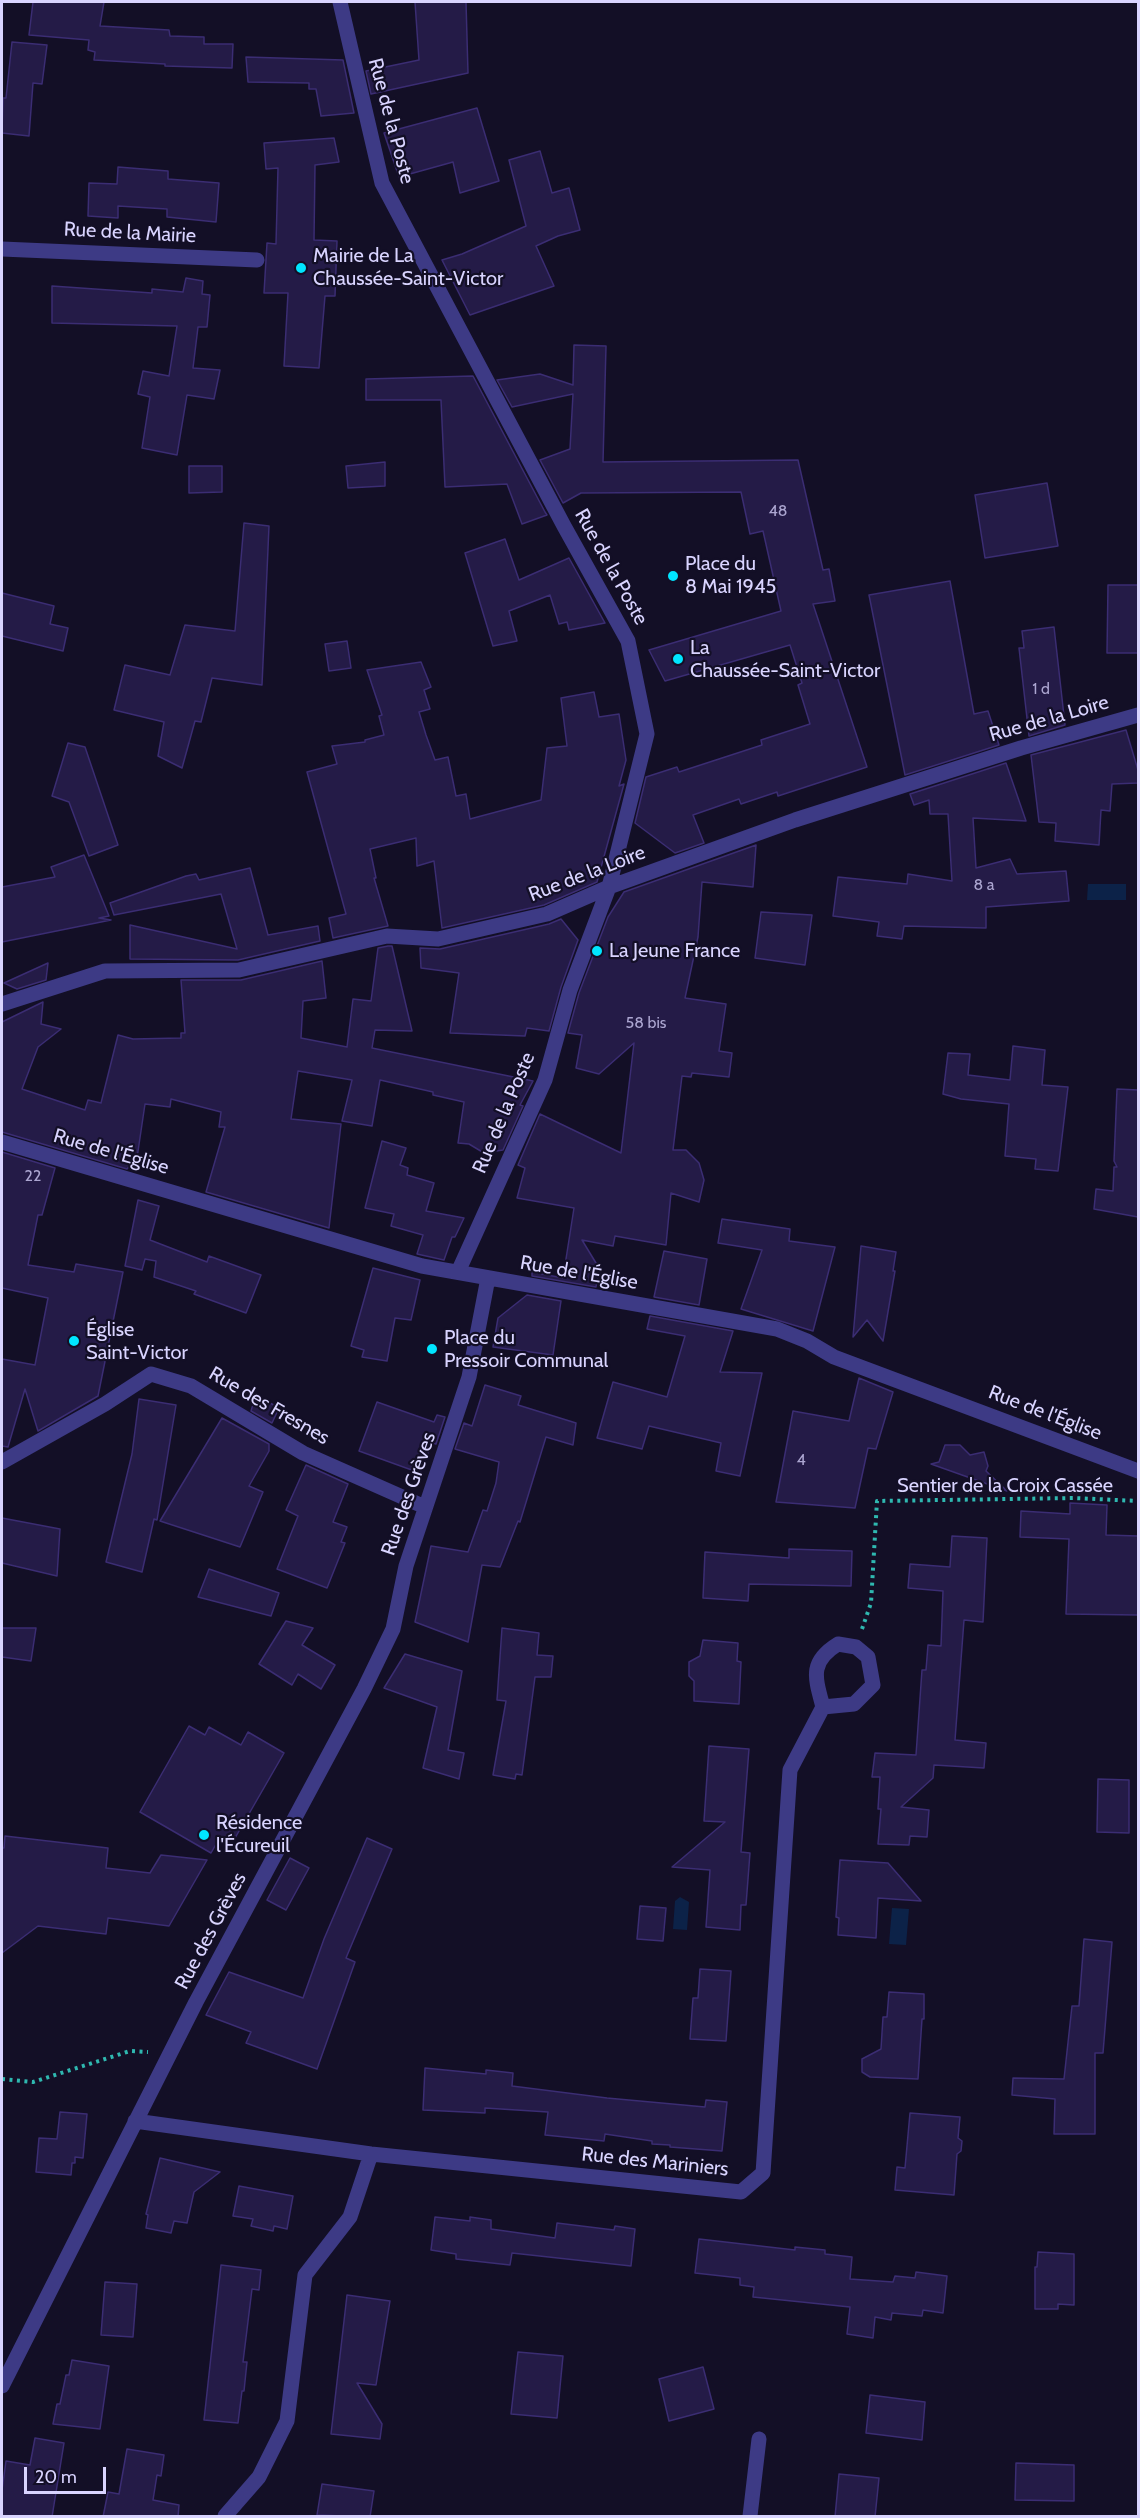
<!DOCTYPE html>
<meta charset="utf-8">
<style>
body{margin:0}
#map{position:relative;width:1140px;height:2518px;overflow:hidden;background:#130f26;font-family:Cabin,sans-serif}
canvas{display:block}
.frame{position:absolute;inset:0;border:3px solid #d9d4ff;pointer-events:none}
.scale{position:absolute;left:24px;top:2467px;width:82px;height:27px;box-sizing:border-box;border:3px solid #d9d4ff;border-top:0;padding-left:8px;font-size:18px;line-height:21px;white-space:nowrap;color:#d9d4ff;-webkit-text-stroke:4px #130f26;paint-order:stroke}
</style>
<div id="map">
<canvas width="1140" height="2518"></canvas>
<div class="frame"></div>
<div class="scale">20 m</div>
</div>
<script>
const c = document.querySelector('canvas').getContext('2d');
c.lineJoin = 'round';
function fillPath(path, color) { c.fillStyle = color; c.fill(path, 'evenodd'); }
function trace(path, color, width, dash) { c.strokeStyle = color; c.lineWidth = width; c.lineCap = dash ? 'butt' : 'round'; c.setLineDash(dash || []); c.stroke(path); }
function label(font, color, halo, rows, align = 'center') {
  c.font = font + ' Cabin,sans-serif'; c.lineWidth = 4.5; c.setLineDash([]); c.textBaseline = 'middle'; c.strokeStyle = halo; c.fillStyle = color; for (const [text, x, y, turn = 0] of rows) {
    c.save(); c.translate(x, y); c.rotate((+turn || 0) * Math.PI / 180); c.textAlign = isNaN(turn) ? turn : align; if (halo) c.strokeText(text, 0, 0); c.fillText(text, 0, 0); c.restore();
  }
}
fillPath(new Path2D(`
 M1088,884H1126V900H1087Z
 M680,1897L689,1902L687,1930L673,1929L675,1901Z
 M892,1908L909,1909L906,1945L889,1944Z`), '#0c2248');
const building = new Path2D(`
 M33,2H104L100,26L169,30L170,36L204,37V44H233L232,68L165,66V64L94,60L95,52L88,50L89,40L29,35Z
 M415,2H466L468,73L371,94L366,71L419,60Z
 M12,42L47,45L42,84L33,83L29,136L2,133L3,98H6Z
 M246,57L343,60L354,113L321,116L316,89H309V83L248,82Z
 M477,108L499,181L460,193L453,162L399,177L384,133Z
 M334,138L339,162L315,165L314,240L337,241L335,296H325L319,368L284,366L288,293H264L267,243L276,244L278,168L266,169L264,143Z
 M540,151L552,193L569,188L580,230L558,236L536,246L554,286L470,315L442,260L462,254L526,226L509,160Z
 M118,167L168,171V179L219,183L216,222L167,217V209L118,206V218L88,216L89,183L117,184Z
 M186,278L203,281L202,294L210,295L207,327H198L193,368L220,370L214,399L187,395L177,455L142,448L150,397L138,394L143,371L169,376L177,326L52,323V286L152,293V289L183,292Z
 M574,345L606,346L603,462L798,460L823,570L829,569L835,601L813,604L867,767L778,796L777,792L741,804L739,799L693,815L704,843L675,853L635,823L646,777L677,767L679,772L762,745L761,740L810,724L798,685L802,683L790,645L665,681L649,650L781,611L763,531L750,534L741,492L581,493L563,503L540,460L570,449L573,394L512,407L497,380L540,374L573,385Z
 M473,376L545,512L547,515L522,524L507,484L445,487L441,400H366V379Z
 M385,462V486L348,488L346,466Z
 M189,466H222V492L189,493Z
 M1047,483L1058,546L985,558L975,495Z
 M244,523L269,526L262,685L212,678L201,722L195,721L182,768L158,756L164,722L114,710L125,665L170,675L185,625L235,631Z
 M505,539L519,580L569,558L605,623L569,630L567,622L559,624L550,595L509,611L517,641L493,646L465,553Z
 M950,581L974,714L988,711L999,745L905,775L869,595Z
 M1108,585H1138V653H1107Z
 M2,593L54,606L50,624L68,628L63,651L2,636Z
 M1054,627L1065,725L1029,736L1019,648H1024L1022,631Z
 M347,641L351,668L329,671L325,644Z
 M421,662L431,687L424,690L430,709L419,712L426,735L435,760L448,757L456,796L466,794L470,819L541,800L547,748L567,746L561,698L594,692L599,717L619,714L626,760L619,786L624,784L597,882L544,905L442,928L434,861L417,866L416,838L370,849L376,878H374L388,926L333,938L329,918L346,914L307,772L337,764L332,746L365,742V740L384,735L379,716L382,715L367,670Z
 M1126,730L1138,770V783L1112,784L1110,811L1101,810L1099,845L1055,841L1056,823L1039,822L1031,755Z
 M68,743L85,747L118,845L89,856L69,802L52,796Z
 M1006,763L1026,821L973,818L976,868L1010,859L1017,874L1066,871L1069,901L986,907V928L904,926L902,939L877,936L879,922L833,916L838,877L907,884L908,874L952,881L948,814H930L929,800L914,805L910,794Z
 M756,845L753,887L702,882L698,937L685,998L726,1004L719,1051L732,1053L729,1077L692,1073L691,1077L682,1076L673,1150H686L699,1163L704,1180L699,1202L671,1193L666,1245L615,1236L613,1246L582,1240L599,1268L596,1287L532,1276V1272L563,1278L574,1208L517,1198L525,1168L518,1165L540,1114L621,1153L634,1043L599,1074L576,1068L582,1035L568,1033L579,993L608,917L624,892Z
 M84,855L109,916L99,918L111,920L2,942V887L55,877L51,867Z
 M250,868L268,935L318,926L320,941L238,960L130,959V925L237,949L221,894L114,915L110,903L186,876L196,874L199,880Z
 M761,912L812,915L805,965L755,958Z
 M561,919L578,940L561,987L549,1031L527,1028L525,1036L450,1033L459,973L421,968L420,948L440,949L549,924Z
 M388,946H392L412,1031L375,1030L372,1048L533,1081L520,1105L523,1106L503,1150L484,1153L469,1144L458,1143L464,1102L433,1095V1092L380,1080L372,1126L342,1121L352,1080L298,1071L291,1119L341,1124L329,1228L206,1192L225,1127H219L221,1112L171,1099L170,1107L145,1104L137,1158L127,1169L2,1132V1022L43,1002L41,1024L61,1029L38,1047L22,1089L85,1110L88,1100L101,1103L118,1035L133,1039L181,1038V1033H185L181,980H241L322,961L326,998L303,1001L301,1038L347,1047L353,999L371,1001L378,948Z
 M48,963L46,980L17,989L4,983Z
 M1013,1046L1045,1050L1042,1085L1068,1087L1058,1171L1035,1169L1036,1159L1005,1156L1009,1104L961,1099L943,1094L948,1053L970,1054L968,1075L1010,1080Z
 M1117,1089L1138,1090V1217L1094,1209L1096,1189L1113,1191L1114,1167H1117L1114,1161Z
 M382,1141L406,1148L400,1165L408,1168L407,1175L434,1183L426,1211L464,1218L455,1237H452L444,1260L417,1254L423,1235L391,1226L394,1214L365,1208Z
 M2,1152L55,1168L42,1215H38L28,1265L74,1272L76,1264L123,1272L98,1396L38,1431L25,1389L8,1447L2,1446V1359L35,1365L48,1298L2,1288Z
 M138,1200L159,1206L150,1240L207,1262L209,1256L261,1275L246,1313L194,1294L196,1291L154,1277L156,1261L145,1259L142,1270L125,1266Z
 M722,1219L790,1229L789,1241L835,1247L813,1331L741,1309L762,1250L718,1243Z
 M861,1246L896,1252L893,1271H895L883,1341L867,1320L853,1337Z
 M664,1251L707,1259L699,1305L654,1297Z
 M373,1268L420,1280L411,1320L395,1318L387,1361L362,1357L364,1350L351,1346Z
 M527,1295L561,1301L553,1355L493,1347L498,1318Z
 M650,1316L733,1331L720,1372L762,1373L740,1476L716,1471L721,1443L649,1426L642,1449L597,1438L613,1382L667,1397L685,1336L647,1329Z
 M859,1378L893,1392L876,1449L868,1448L855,1508L776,1502L793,1411L849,1421Z
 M485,1385L521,1396L518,1405L576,1423L573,1445L546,1437L520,1522L518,1521L500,1567L482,1565L468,1642L415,1622L431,1546L468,1552L483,1510L487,1511L496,1483L499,1462L455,1449L464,1423L472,1426Z
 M256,1395L279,1408L272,1423L251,1411Z
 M139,1399L176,1405L157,1520L154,1519L142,1572L106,1562L132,1454Z
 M377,1402L434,1422L437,1415L445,1417L436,1444L432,1443L420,1473L359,1451Z
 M222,1418L269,1444V1451L249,1486L263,1492L240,1547L160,1521Z
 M945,1445H960L970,1455L984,1452L988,1466L986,1471L1007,1491L931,1464L939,1462Z
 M306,1465L348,1484L333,1522L347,1527L341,1542L345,1543L327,1588L277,1569L298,1516L286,1510Z
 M1070,1503L1107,1505L1106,1535L1138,1536V1615L1066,1614L1069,1539L1020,1537L1021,1511L1070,1514Z
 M2,1518L60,1529L57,1576L2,1563Z
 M952,1536L987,1538L983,1622L964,1620L955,1740L986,1743L984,1768L934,1765L933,1778L901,1807L929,1810L927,1837L910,1836L909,1845L878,1844L881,1809H878L880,1777H872L875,1753L916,1755L922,1670H926L928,1645L941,1646L943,1591L908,1588L910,1564L950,1567Z
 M789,1549L852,1551L851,1586L749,1584L748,1601L703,1598L705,1552L789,1558Z
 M209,1569L279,1593L271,1616L198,1597Z
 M286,1621L313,1628L302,1645L335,1665L321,1689L298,1674L292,1685L259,1664Z
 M2,1628H36L31,1661L2,1657Z
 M502,1628L539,1633L537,1655L553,1656L551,1677H535L522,1775L516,1774L515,1779L493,1775L506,1701L497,1700Z
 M703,1640L738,1643L737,1661L741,1662L739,1704L694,1701V1681L689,1676V1662L700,1656Z
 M405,1654L462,1671L448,1750L464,1753L459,1779L423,1768L437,1707L384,1688Z
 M189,1726L205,1735L209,1727L241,1745L248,1732L284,1753L231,1845L219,1839L211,1853L140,1812Z
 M709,1746L749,1749L741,1852L750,1853L746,1905H741L740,1930L706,1927L710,1870L672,1867L725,1822L704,1821Z
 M1098,1779L1129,1780V1833L1097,1832Z
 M5,1836L108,1848L106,1868L150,1873L161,1855L207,1860L169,1926L108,1918L106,1934L38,1926L2,1953V1848H4Z
 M367,1838L392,1849L346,1958L355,1962L317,2069L246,2043L251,2032L206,2015L229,1972L303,1998L324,1939Z
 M290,1858L309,1868L286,1910L267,1900Z
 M840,1860L888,1863L921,1901L878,1898L876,1938L838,1935L839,1918L836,1917Z
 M640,1906L666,1908L663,1941L637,1939Z
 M1084,1939L1112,1942L1103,2053H1095V2134H1054L1055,2099L1012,2095L1013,2078L1064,2079L1072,2006H1079Z
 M700,1969L731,1971L726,2041L690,2039L693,1998H698Z
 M889,1992L924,1994V2019H922L918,2079L870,2077L862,2072V2059L881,2049L883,2017H887Z
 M425,2068L486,2074V2070L513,2073L512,2086L607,2098L705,2107L706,2100L727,2102L722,2151L670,2147V2145L652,2144V2141L605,2134L604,2141L545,2135L548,2112L485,2108V2113L423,2110Z
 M60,2112L87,2114L83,2158L75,2157V2163H72L71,2175L36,2172L39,2138L57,2139Z
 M910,2113L960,2117L958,2138L962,2141L961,2151L957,2154L954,2195L895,2190L897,2167L905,2168Z
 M160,2158L220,2172L194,2192L187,2223L174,2221L171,2233L146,2228L148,2215L146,2214Z
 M239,2186L293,2196L287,2229L274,2226L273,2231L251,2226L253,2219L233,2216Z
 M435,2217L470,2221V2217L491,2220V2229L555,2238L557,2223L614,2230L615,2226L635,2229L631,2266L512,2253L510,2265L456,2259V2254L431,2250Z
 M699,2239L795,2250V2247L825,2250V2254L852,2257L850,2279L893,2282L895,2276L915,2278L916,2272L947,2276L943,2313L923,2310L922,2316L892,2313L891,2320L875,2317L873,2338L847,2334L850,2307L753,2297L754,2287L740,2285V2278L695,2273Z
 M1038,2252L1074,2254V2305L1058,2304V2309H1035V2267H1037Z
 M221,2265L261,2270L259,2290L252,2289L243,2362H247L244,2391H242L238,2423L204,2420Z
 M105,2282L137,2284L133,2337L101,2335Z
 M347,2295L390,2301L376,2385L357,2383L382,2424L380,2439L331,2434Z
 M518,2352L563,2356L557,2418L511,2414Z
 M72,2360L109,2366L100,2429L53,2424L57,2404H60L66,2375H69Z
 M703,2367L714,2409L669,2421L659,2379Z
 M870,2395L925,2402L922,2440L866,2433Z
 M35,2438L64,2443L52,2517H2V2490L6,2461L30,2465Z
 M127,2449L164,2455L161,2476L157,2475L153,2500L179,2505L178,2517H103L108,2492L119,2494Z
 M1016,2463L1074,2465V2501L1015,2500Z
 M839,2474L879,2478L875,2517H835Z
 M322,2484L374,2491L370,2517L317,2515Z`);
fillPath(building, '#241b47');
trace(building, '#3b2d73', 1.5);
trace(new Path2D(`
 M862,1629L871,1603L877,1501L1074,1498L1138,1501
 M2,2079L33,2082L130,2051L148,2052`), '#2fb8b0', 4, [3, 4.5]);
trace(new Path2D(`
 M340,2L382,183L564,526L628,641L647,734L609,887L570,990L545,1080L458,1272
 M2,249L257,260
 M2,1004L105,971L239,970L387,936L438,939L547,914L609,887L795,820L1021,748L1138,715
 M2,1142L422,1266L777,1329L807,1341L834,1357L1138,1471
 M2,1462L105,1404L151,1374L191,1386L303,1453L425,1507
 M838,1644L856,1647L868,1657L873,1685L854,1704L823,1707C815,1677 809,1662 838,1644Z
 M135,2121L371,2154L741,2192L763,2173L790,1770L823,1707
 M2,2386L196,2002L364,1689L393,1629L406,1566L469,1377L488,1278
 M225,2516L259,2477L287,2421L305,2275L350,2217L371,2154
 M750,2516L759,2439`), '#3d3a85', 15);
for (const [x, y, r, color] of [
 [301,268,6,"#00e5ff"],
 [673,576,6,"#00e5ff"],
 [678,659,6,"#00e5ff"],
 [597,951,6,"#00e5ff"],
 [74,1341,6,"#00e5ff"],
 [432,1349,6,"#00e5ff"],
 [204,1835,6,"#00e5ff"]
]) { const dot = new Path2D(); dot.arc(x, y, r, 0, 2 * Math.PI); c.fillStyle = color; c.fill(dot); trace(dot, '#130f26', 2); }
label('16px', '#aca6d1', null, [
 ["48",778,511],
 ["1 d",1041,689],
 ["8 a",984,885],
 ["58 bis",646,1023],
 ["22",33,1176],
 ["4",801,1460]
]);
label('20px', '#d9d4ff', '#130f26', [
 ["Rue de la Poste",391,121,75],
 ["Rue de la Mairie",130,233,3],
 ["Rue de la Poste",611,567,61],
 ["Rue de la Loire",1049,719,-16],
 ["Rue de la Loire",587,874,-21],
 ["Rue de la Poste",504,1113,-67],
 ["Rue de l'Église",111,1152,16],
 ["Rue de l'Église",579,1273,10],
 ["Rue des Fresnes",269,1406,30],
 ["Rue de l'Église",1045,1413,21],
 ["Sentier de la Croix Cassée",1005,1486],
 ["Rue des Grèves",409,1494,-71],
 ["Rue des Grèves",211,1931,-62],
 ["Rue des Mariniers",655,2162,6]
]);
label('20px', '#d9d4ff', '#130f26', [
 ["Mairie de La",313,256],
 ["Chaussée-Saint-Victor",313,279],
 ["Place du",685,564],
 ["8 Mai 1945",685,587],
 ["La",690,648],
 ["Chaussée-Saint-Victor",690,671],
 ["La Jeune France",609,951],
 ["Église",86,1330],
 ["Saint-Victor",86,1353],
 ["Place du",444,1338],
 ["Pressoir Communal",444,1361],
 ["Résidence",216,1823],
 ["l'Écureuil",216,1846]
], 'left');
</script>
